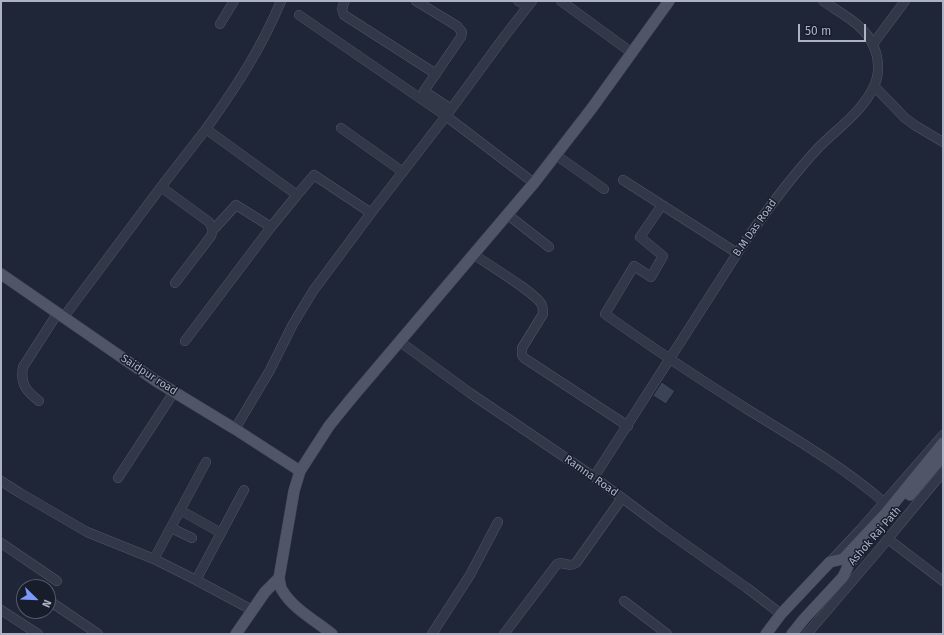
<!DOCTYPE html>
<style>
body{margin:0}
#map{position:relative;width:944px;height:635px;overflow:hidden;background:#1f2638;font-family:"Fira Sans",sans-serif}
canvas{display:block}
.frame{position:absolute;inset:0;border:2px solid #adb2c5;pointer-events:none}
.north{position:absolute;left:16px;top:579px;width:40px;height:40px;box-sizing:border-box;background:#181d2c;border:1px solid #545969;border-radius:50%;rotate:113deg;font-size:11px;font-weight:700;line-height:16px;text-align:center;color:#adb2c5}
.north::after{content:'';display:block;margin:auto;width:14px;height:18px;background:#7b98fb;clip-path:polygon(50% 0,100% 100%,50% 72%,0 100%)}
.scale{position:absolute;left:798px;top:24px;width:68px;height:18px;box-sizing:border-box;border:2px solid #adb2c5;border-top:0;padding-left:5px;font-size:12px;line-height:14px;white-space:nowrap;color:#adb2c5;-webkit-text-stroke:3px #181d2c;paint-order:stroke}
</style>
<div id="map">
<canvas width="944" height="635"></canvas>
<div class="frame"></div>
<div class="north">N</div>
<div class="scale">50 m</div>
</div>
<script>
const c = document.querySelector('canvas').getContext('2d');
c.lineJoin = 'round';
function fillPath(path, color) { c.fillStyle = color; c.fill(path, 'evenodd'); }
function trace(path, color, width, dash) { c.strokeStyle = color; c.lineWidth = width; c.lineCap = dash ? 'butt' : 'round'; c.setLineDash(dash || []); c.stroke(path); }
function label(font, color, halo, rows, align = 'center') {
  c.font = font + ' "Fira Sans",sans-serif'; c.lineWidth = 3; c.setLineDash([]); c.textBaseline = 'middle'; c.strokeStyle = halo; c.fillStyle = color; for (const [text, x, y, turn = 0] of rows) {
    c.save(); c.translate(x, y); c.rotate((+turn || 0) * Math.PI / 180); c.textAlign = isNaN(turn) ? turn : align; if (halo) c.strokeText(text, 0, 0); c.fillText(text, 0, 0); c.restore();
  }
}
const building = new Path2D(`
 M662,382L675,391L666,404L653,396Z`);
fillPath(building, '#3b4358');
trace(building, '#1a1f2f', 1);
const minor = new Path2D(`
 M345,1C342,6 341,10 344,15L436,74
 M416,1L457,26L462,32L461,37L424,91L451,109
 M518,1L527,6
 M561,1L632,53
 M299,15L446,116L534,183
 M220,24L234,1
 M873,44L905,1
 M874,86L905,118L916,126L943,142
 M341,128L403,172
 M556,155L604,189
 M623,180L737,253
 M161,187L209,222L213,230L211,236L175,283
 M297,195L314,175L371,213
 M662,205L640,237L663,256L651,277L634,266L605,314C651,347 698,378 747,409C794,438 842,466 885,503
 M508,215L549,247
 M213,230L236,205L271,227
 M473,254C487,264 535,292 542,305C543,308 543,311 543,314L522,348V355L524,358L628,426
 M63,318L161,187L206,129
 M185,341L271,227L297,195L206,129C236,87 261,49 281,1
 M399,341L470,393L594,477L665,530L747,588L781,614
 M39,401C26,391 20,384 23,367L57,314
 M235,429L270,370L293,324L313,291L371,213L446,116L504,37L532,1
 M594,477L742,246C766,211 790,178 819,147C837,129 864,110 874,86C880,74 879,57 873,45C865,25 840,13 823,1
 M118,478L174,392
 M1,481L20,493L87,532L154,559L196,580L252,610
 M180,510L221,533
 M171,528L192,538
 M888,539L943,581
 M1,543L57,581
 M154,559L206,462
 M830,562L860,530L943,435
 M196,580L244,490
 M624,601L667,634
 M51,602L98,634
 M1,610L38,634
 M432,634L470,575L498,522
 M504,634L557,564C564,561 570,568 576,563L622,498
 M807,634L877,552L943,472`);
const major = new Path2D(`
 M1,274L156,381L235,429L300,471
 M910,495L943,456
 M236,634L265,592L279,578
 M332,634C316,621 293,609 282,590C280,587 280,582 279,578L294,491L300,471L329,426L350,400L534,183L592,108L669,1
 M766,634L781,614L830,562L843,559L886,513L943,443
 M792,634L804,619L843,577L849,564L859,553`);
trace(minor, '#505566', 10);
trace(major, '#3c4152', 12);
trace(minor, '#333848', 9);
trace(major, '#505668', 11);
label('11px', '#adb2c5', '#181d2c', [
 ["B.M Das Road",755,228,-55],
 ["Saidpur road",149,375,33],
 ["Ramna Road",591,476,35],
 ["Ashok Raj Path",875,536,-49]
]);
</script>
